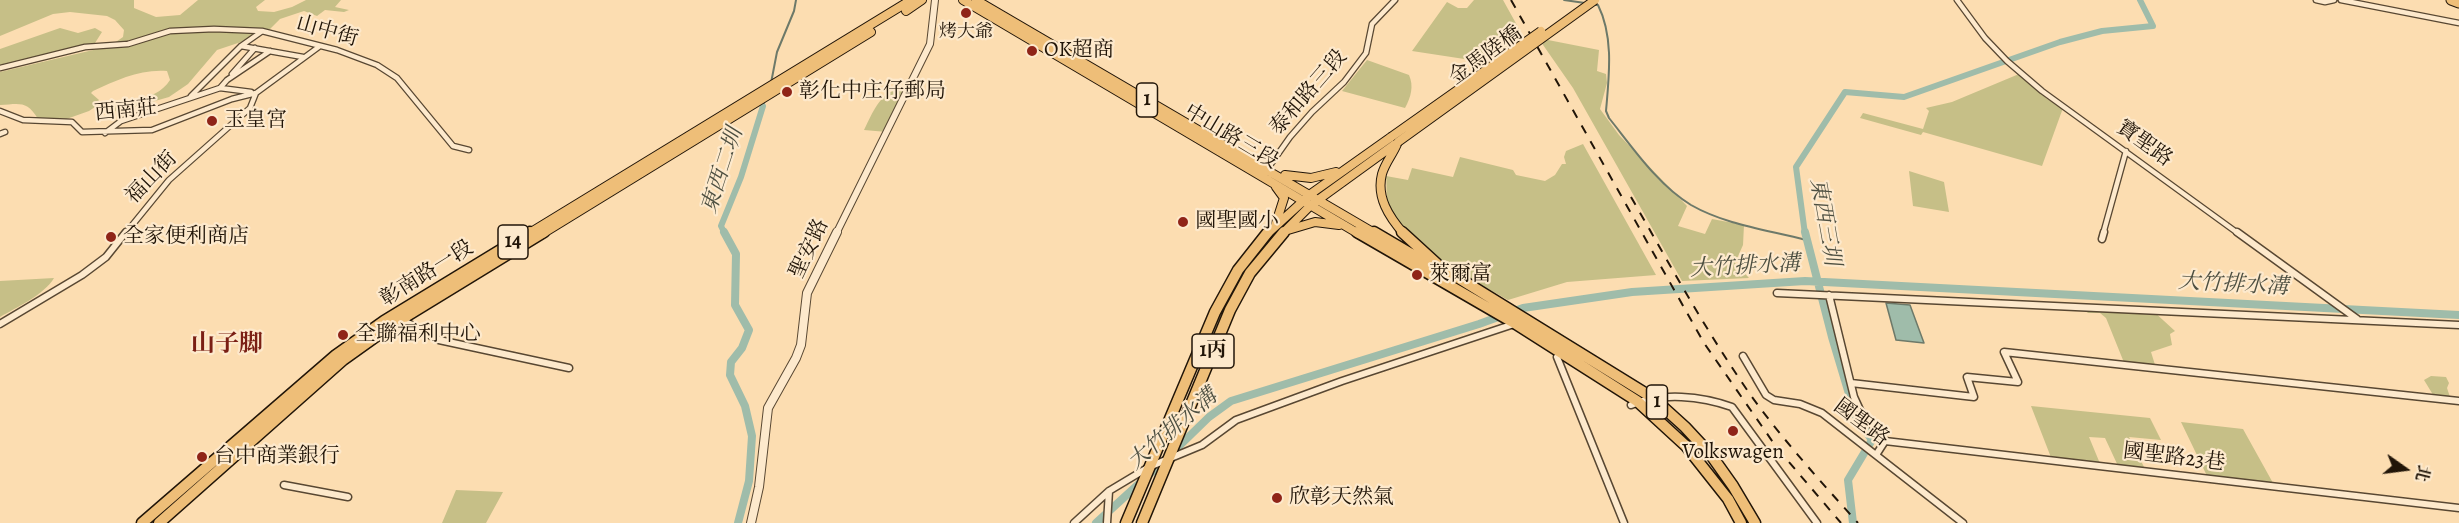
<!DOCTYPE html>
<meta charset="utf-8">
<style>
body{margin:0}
#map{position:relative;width:2459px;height:523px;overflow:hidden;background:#fcddb1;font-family:Alegreya,"Noto Serif TC",serif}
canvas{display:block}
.north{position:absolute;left:2375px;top:439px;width:60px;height:60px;-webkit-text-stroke:4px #fde9cc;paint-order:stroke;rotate:104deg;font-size:16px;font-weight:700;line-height:24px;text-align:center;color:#211508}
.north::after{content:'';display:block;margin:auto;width:21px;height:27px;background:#211508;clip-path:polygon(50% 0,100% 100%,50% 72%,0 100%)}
</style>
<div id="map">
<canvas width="2459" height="523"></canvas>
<div class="north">北</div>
</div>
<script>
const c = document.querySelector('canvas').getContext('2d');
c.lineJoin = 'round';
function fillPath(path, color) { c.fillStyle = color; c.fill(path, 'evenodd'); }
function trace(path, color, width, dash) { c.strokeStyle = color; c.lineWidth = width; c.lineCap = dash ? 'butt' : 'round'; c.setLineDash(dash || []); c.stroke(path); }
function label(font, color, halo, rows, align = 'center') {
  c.font = font + ' Alegreya,"Noto Serif TC",serif'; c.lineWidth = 4.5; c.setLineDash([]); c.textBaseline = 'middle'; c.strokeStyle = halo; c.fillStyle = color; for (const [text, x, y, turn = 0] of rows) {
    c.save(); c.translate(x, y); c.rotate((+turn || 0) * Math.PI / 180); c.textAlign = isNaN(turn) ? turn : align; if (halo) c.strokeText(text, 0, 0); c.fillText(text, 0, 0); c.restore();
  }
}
fillPath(new Path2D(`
 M0,0H134V8L156,17L180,15L198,0H265L256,7L258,11L274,12L292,7L306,0H341L335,7L349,10L344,12L325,10L317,16L304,11L280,19L270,29L260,31L241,42L217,50L188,84L169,97L120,111L95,112C117,101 155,104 170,80L167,71C140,69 117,80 93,91L91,93L99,100L95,107L89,111L58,122L38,119C27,100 19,104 0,105V72L110,46L123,37L124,30L115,20L107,16L70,12L53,14L0,36Z
 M1474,0H1503L1523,36L1484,62L1412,51L1447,2L1458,8H1467Z
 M60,28L78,33L95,28L102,32L95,43L0,65V49Z
 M1548,40L1599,50L1597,71L1606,74L1607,83L1600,109L1619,135L1687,206L1678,226L1705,234L1712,219L1744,225L1743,245L1735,263L1749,278L1682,281L1573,88L1541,42Z
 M1367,60L1409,75C1414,86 1411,97 1405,108L1342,91Z
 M2019,74L2047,99L2063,108L2042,166L1923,132L1921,135L1860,118L1863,113L1923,129L1929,111L1926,108L1952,102Z
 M900,88H908L887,132L864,130C873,112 879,94 900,88Z
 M1583,144L1656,275L1567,282L1508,300C1471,278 1396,245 1387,199C1386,192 1387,183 1386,176L1408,180L1412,168L1453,177L1460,157L1513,170L1516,175L1545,181L1555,175L1562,164H1566L1564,157L1566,151Z
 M1909,171L1944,182L1949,212L1913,206Z
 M54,278C44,295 17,307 0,317V281Z
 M2085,310H2152L2175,331L2170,334L2172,345L2151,352L2156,368L2125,365L2106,318L2100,313H2088Z
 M2431,376L2446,377L2449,383L2447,388L2451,400L2435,398L2424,380Z
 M2031,406L2150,418L2161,440L2129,437L2146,471L2119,468L2105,438L2089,437L2101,466L2052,460Z
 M2181,422L2243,429L2273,483L2208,478Z
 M456,490L503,492L486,523H442Z`), '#c6bf87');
const water = new Path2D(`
 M1886,303L1910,305L1924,343L1896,340Z`);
fillPath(water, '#9fbcaa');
trace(water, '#6d7969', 1.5);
trace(new Path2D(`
 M1564,0L1585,3
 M1594,5H1598C1614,37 1609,76 1606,111L1609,118C1633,148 1658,185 1691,205C1726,225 1768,230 1806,240
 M771,83L777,52L794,11L796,0
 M763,106L765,100`), '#6d7969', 2);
trace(new Path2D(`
 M725,234L721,226L741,177L763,106
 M1805,234L1796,167L1845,92L1904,97L2060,42L2102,31L2153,26L2140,0`), '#9fbcaa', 6);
trace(new Path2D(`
 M724,232L736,254L735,305L749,330L742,348L731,362L730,375L745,406L752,436L749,481L738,523
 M1805,232L1832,337L1856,417L1872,440L1848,480L1853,523
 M1173,452L1209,417L1231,401L1479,324L1523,308L1632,292L1805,281L2459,315
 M1096,523L1165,460`), '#9fbcaa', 8);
const minorFar1 = new Path2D(`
 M1957,0L1985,38L2007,61L2042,91L2239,234
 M2316,0L2325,2L2334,0
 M2341,0L2459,23
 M241,46L303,57
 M0,68L85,47L128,44L170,31L214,29L262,31L337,50L377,65L397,78L453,146L469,150
 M232,74L255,48
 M220,88L227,80L270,51
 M191,96L241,46L261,32
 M0,111L23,120L72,122L82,132L152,130L232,99L256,93
 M105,133L121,121L220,88L251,92
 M0,134L5,132
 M1266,171L1290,137L1312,112L1344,82L1366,53L1372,24L1395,0
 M125,234L169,180L250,108L256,93L320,46
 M2103,234L2126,151`);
const minor = new Path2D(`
 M2237,232L2357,319
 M2102,239L2104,232
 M1777,293L2459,325
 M1829,295L1854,397L1860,410L1885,441L1876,455
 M402,320L439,340L569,368
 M0,324L82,275L106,257L126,232
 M1743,356L1766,395L1774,400L1800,404L1822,413L1963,523
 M1557,357L1624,523
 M1851,383L1974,397L1967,377L2018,382L2004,352L2459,401
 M1631,405C1662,392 1701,396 1732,407L1817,523
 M1885,441L2459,508
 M284,485L348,497
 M1074,523L1109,491L1149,467L1202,445L1236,420L1342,381L1514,324
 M1107,523L1109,491`);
const tertiaryFar1 = new Path2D(`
 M836,234L930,44L935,0`);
const tertiary = new Path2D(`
 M751,523L759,487L768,408L796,358L801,345L807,293L837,232`);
const primaryFar1 = new Path2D(`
 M963,0L1359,234
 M976,0L1376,234
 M906,11L922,0
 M1397,144C1393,154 1385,163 1382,174C1376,197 1389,217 1404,234
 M1285,175L1311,178L1336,172
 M1276,187L1284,198L1276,223
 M1288,230L1315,222L1339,225
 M528,234L911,0
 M542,234L871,32
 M1267,234L1312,193L1391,137
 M1282,234L1311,205L1398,142`);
const primary = new Path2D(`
 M1357,232L1516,324L1637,401L1686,446L1728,499L1741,523
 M1374,232L1425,262L1444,269L1653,398L1685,427L1711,455L1733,486L1755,523
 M1402,232L1437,264
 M142,523L336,355L384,321L530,232
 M159,523L343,360L392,325L544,232
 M1126,523L1215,312L1238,270L1268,232
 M1142,523L1230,310L1250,273L1284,232`);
const motorway = new Path2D(`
 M2451,0L2459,3`);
trace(minorFar1, '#584732', 7);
trace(minor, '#584732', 9);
trace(tertiaryFar1, '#584732', 8);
trace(tertiary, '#584732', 10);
trace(primaryFar1, '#211508', 10);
trace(primary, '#211508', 13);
trace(motorway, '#211508', 11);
trace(minorFar1, '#fde9cc', 4.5);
trace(minor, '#fde9cc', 6);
trace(tertiaryFar1, '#fde9cc', 6);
trace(tertiary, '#fde9cc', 8);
trace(primaryFar1, '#eebe78', 8);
trace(primary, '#eebe78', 10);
trace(motorway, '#eebe78', 9);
trace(new Path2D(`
 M1511,0L1704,343L1777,448L1841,523
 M1631,197C1670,265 1707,333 1752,397C1784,441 1821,482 1858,523`), '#211508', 2, [9, 9]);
const primaryBridge = new Path2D(`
 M1391,137L1541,31
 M1398,142L1595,0`);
trace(primaryBridge, '#211508', 10, []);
trace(primaryBridge, '#eebe78', 8);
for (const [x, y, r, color] of [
 [966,13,6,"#8f2418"],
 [1032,51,6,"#8f2418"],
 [787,92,6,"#8f2418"],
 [212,121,6,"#8f2418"],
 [1183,222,6,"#8f2418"],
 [111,237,6,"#8f2418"],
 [1417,275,6,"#8f2418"],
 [343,335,6,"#8f2418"],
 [1733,431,6,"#8f2418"],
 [202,457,6,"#8f2418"],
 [1277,498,6,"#8f2418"]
]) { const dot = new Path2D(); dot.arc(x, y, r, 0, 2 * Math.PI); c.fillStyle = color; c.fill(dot); trace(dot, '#fde9cc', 2); }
label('18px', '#211508', '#fde9cc', [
 ["烤大爺",966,33]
]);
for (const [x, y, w] of [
 [1147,100,21],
 [513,242,30],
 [1213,351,42],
 [1657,402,21]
]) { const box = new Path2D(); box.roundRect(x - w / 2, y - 17, w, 34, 4.5); c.fillStyle = '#fde9cc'; c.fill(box); trace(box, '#211508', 1.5); }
label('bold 20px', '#211508', null, [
 ["1",1147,100],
 ["14",513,242],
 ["1丙",1213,351],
 ["1",1657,402]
]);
label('21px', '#211508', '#fde9cc', [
 ["山中街",327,32,16],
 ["金馬陸橋",1486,56,-36],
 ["泰和路三段",1309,93,-49],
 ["西南莊",126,111,-6],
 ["中山路三段",1231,137,31],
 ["寶聖路",2144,144,36],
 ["福山街",152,178,-46],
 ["聖安路",810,249,-65],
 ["彰南路一段",427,274,-32],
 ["國聖路",1861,423,37],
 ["國聖路23巷",2174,458,7]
]);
label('21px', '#211508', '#fde9cc', [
 ["OK超商",1044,51],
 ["彰化中庄仔郵局",799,92],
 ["玉皇宮",224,121],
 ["國聖國小",1195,222],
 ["全家便利商店",123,237],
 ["萊爾富",1429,275],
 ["全聯福利中心",355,335],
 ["Volkswagen",1733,453,"center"],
 ["台中商業銀行",214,457],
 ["欣彰天然氣",1289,498]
], 'left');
label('italic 22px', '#4d4f41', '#fde9cc', [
 ["東西二圳",723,171,-72],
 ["東西三圳",1824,222,80],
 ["大竹排水溝",1745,267,-3],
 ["大竹排水溝",2233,285,3],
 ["大竹排水溝",1173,430,-41]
]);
label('bold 24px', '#7a1f14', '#fde9cc', [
 ["山子脚",227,345]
]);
</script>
